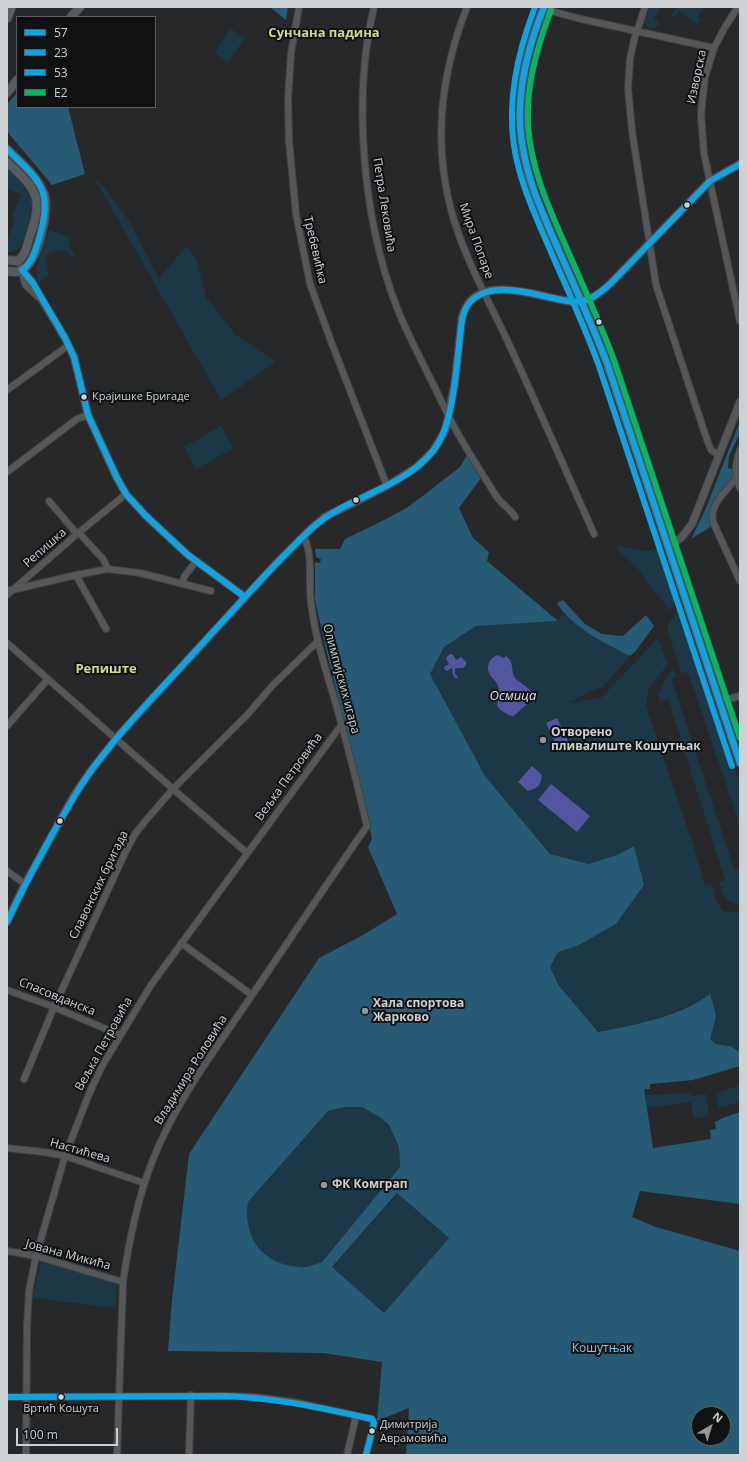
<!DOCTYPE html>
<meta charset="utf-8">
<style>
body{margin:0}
#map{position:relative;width:747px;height:1462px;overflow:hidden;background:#26282a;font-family:"Open Sans",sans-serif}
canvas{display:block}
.frame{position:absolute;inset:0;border:8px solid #cfd2d4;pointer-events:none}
.legend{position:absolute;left:16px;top:16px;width:140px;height:92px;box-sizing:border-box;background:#0f1112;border:1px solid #5c5e60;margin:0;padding:5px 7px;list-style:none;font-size:12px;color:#cfd2d4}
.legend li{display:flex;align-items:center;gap:8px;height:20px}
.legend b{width:20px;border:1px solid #5c5e60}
.north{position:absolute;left:691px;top:1406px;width:40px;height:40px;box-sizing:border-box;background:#0f1112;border:1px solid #5c5e60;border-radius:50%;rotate:38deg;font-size:11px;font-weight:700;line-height:16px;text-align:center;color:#cfd2d4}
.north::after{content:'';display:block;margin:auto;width:14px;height:18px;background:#949698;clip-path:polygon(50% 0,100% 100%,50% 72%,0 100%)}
.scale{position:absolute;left:16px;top:1428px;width:102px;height:18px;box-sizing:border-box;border:2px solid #cfd2d4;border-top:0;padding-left:5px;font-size:12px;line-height:14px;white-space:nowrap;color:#cfd2d4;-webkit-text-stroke:3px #0f1112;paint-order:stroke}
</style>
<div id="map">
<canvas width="747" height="1462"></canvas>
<div class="frame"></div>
<ul class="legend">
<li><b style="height:5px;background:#13a2e0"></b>57</li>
<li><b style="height:5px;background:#13a2e0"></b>23</li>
<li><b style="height:5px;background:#13a2e0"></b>53</li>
<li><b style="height:5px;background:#0db164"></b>E2</li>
</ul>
<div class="north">N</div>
<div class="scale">100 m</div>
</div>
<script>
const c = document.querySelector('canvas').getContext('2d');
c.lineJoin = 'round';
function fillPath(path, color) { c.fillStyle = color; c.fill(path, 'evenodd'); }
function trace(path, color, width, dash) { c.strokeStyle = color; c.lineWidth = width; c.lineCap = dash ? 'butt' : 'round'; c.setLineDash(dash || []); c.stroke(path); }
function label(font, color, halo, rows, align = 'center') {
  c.font = font + ' "Open Sans",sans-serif'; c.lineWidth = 4; c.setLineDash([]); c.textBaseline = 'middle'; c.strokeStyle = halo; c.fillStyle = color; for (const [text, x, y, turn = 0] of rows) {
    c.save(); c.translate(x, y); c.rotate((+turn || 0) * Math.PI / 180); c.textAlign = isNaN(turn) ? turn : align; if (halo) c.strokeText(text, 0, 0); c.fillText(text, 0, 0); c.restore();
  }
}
fillPath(new Path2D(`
 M651,7H662L654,18L659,22L654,29C638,24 646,17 651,7Z
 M677,7H705L698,16L701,19L697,24L680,11L674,17L671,15Z
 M231,29L245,38L228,62L214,53Z
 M7,168C15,177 28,186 31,198C33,208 26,237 20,246C17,251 12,253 7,252V242L14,220L11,219L21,194L7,189Z
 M93,176L104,187L130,222L159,279L186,246L196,258L206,297L236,335L276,362L221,400Z
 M49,230L67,236L70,239C67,244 72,250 75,255L72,257L65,251L51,252L45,259L47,261V269L50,273L39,282C31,270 45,243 49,230Z
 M221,426L234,448L196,469L184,447Z
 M616,546L649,551L662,547L675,595L673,606L669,611L659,596L650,587L638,569L617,549Z
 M677,612H682L685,618L740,784V826L688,672L682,674L667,628L669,624Z
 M562,613L600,640L630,656L603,687L588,692L570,703L601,698L658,638L668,664L648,690L646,706L694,847L705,885L712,884L717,902L723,911L740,912V1052L730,1046L715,1044L709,1039L699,1002L647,1022L597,1032L559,987L550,967L558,952L577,946L634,846L617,855L589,864L550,854L485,776L430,674L444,647L476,626L558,621Z
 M671,670H674L676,677L671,678L735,871L740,869V904C722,902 724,896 719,882L725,880L668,699L660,702L658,695L664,682Z
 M740,1085V1102L719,1108L715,1094Z
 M690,1093L692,1096L706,1094L709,1115L694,1119L691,1102L647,1108L645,1095Z
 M345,1107H362L381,1118L389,1125L399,1147L400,1167L322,1262C315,1264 307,1268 301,1267C263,1266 243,1239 248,1202L328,1111Z
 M398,1193L449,1238L384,1313L332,1268Z
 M41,1262L117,1283L115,1308L32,1298Z`), '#1c3746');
fillPath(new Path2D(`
 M270,7H288L286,20Z
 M17,93V107H68L85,174L52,185L10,135L7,131V104Z
 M740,421V433L729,456L728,468L732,469L733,477L712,506V526L691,539L706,508Z
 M467,455L481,478L459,508L473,538L489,552L487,561L558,621L476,626L444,647L430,674L485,776L550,854L589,864L617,855L634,846L644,885L616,924L577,946L558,952L550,967L559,986L598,1032C635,1025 679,1017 710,994L715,1011L716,1017L710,1039L715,1044L730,1046L740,1052V1066L693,1080L650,1084V1089H644L653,1148L711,1139L710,1130L716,1129L715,1122L723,1118L740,1112V1204L640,1191L632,1217L656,1227L740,1251V1455H406L409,1408L377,1421L382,1362L323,1353L168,1351L172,1300L189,1154L319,958L363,935L397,914L368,847L372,839L364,801L326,649L315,599V562L320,563L321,559L316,557L315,549H340L345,539L382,521L405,509L424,495L460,467ZM345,1107H362L381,1118L389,1125L399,1147L400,1167L322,1262C315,1264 307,1268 301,1267C263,1265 243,1239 248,1202L328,1111ZM397,1193L449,1238L384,1313L332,1267ZM699,1414H723V1438H699Z
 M563,600L585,624L602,634L623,636L646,615L654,626L635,652L630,656C606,644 570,626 557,603Z`), '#275a74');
fillPath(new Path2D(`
 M450,654L453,655L456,660L461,657L466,662V665L463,668H457L455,669V674L458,677L456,679L453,675L452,668L447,671L445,670L444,667L449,664L446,658Z
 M498,655L503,658L506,656C515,662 510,672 516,679C521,684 528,686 531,692L527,704L514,716C508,716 500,711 497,705C497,699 500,691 498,686C496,680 491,678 489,673C486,666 490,657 498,655Z
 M557,718L568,741L557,746L546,723Z
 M532,766L542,775C541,785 538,788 528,791L518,782Z
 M551,784L590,816L577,832L538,800Z`), '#53559f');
const minor = new Path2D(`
 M299,7L291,53L288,99L289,141L296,214L310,284L332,344L387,486
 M374,7C352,98 363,220 397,308C406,331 418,353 429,376C436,389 442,403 449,417C463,444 480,471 497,497C502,505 511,509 515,517
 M467,7C440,76 432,148 454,220C467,263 490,303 509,344C538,407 566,471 594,534
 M645,7L634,40L630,59L628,88L632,131L656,285L707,440L711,450L719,455
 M738,7L725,27L714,48L705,77L701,114L704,154L740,321
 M543,9L581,19L714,48
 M7,390L69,345
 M740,450C735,464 734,474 740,488
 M7,472L77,419L88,415
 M736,478C726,492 709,504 713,522L740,581
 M49,501L77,534
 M79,533L103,559L108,569
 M76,575L106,629
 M182,584L184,577L196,561
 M7,590H12L76,575L108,569L140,573L211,591
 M7,595L77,534L126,494
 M7,643L173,789L247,853
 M720,701L740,696
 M7,726L48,679
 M7,871L25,884
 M181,943L252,995
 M7,990L54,1007L120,1035
 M24,1079L54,1007L125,853L135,834L147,819L173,789L248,714L272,686L318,641
 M7,1148L44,1152L65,1156L144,1183
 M7,1251L36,1256L123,1282
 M7,1397L226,1396L256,1397L293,1402L372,1419L374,1423L366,1455
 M26,1455L27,1327L29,1291L36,1256L65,1156L89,1094L102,1066L151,985L342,724
 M117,1455L123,1282C129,1241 137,1200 152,1162C174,1105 212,1054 246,1004C286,945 326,885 367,826C358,787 348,747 337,708C327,673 315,639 311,602C308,582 314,554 303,536
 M189,1455L191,1395
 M347,1455L356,1416`);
const tertiary = new Path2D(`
 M21,268L26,285L39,297
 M22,270L33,283L41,298L65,338L74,357L88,415L117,478L126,494L146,516L188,555L245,597
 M668,546L681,538L692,524L740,402
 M7,922L25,884L75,794L93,768L120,734L273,567L312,528L325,517L387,486L417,467L433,451L443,435L446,428L455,382L462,318C474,268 541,299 574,302C589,302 600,293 610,284L710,181L740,164`);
const secondary = new Path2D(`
 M544,7C523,56 513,112 526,164C532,193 545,219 557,246C574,285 592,323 607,363L740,763
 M71,17L80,7
 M7,93L17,80
 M7,149C21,163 37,175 44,194C50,210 38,262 22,270C17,273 12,272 7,271
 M7,162C36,189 44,196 30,236C27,245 26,255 18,261L7,260`);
const primary = new Path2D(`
 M7,18L11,7`);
trace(minor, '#424345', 8);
trace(tertiary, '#424345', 9);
trace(secondary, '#424345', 10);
trace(primary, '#424345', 11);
trace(minor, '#565758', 6);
trace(tertiary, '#565758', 7);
trace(secondary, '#585c60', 8);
trace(primary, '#5c6168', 9);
trace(new Path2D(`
 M7,149C40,181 54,190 39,238C35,251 33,262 22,270L33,283L65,338L74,357L88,415L117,478L126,494L146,516L188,555L245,597
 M7,922C21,892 37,862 53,833C66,811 78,788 93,768C128,721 171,679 210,635C244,599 276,561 312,528C347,496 401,490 433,451C453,426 455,378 459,346C461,332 460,312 471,301C492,281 528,293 553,298C563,300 572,303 582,301C593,299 602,291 610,284L710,181L740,164
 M7,1397L226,1396C276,1398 323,1408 372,1419L374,1423L366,1455`), '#13a2e0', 6);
trace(new Path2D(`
 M544,7C529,45 518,84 520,125C523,171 541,210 559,251C576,289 592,325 607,363L740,763`), '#13a2e0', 6);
trace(new Path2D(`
 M535,7C518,51 507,99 514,146C520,184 536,217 551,252C567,289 585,327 599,366L732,766`), '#13a2e0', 6);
trace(new Path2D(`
 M551,10C537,47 526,85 528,125C531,170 549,208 567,249C583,286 600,322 614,360L740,738`), '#0db164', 6);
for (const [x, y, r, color] of [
 [687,205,3.5,"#cfd2d4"],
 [599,322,3.5,"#cfd2d4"],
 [84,397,3.5,"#cfd2d4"],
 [356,500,3.5,"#cfd2d4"],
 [543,740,4,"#949698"],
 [60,821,3.5,"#cfd2d4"],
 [365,1011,4,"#949698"],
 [324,1185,4,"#949698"],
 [61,1397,3.5,"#cfd2d4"],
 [372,1431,3.5,"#cfd2d4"]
]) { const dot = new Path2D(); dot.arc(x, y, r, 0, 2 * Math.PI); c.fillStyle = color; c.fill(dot); trace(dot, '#0f1112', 1.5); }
label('11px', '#cfd2d4', '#0f1112', [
 ["Крајишке Бригаде",92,397],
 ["Вртић Кошута",61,1409,"center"],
 ["Димитрија",380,1425],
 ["Аврамовића",380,1439]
], 'left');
label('12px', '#cfd2d4', '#0f1112', [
 ["Изворска",697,77,-78],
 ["Петра Лековића",384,205,81],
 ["Мира Попаре",476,241,70],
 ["Требевићка",315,250,77],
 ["Репишка",45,548,-41],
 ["Олимпијских игара",341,679,75],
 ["Вељка Петровића",289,777,-54],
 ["Славонских бригада",99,885,-64],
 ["Спасовданска",57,997,22],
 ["Вељка Петровића",104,1044,-61],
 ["Владимира Роловића",191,1070,-58],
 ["Настићева",80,1151,16],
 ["Јована Микића",68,1255,15]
]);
label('bold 12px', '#cfd2d4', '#0f1112', [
 ["Отворено",551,733],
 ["пливалиште Кошутњак",551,747],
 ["Хала спортова",373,1004],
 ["Жарково",373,1018],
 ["ФК Комграп",332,1185]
], 'left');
label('12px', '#81cdf5', '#0f1112', [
 ["Кошутњак",602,1349]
]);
label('bold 13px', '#cddb8f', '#0f1112', [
 ["Сунчана падина",324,33],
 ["Репиште",106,669]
]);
label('italic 13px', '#dee2f9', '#0f1112', [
 ["Осмица",513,696]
]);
</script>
